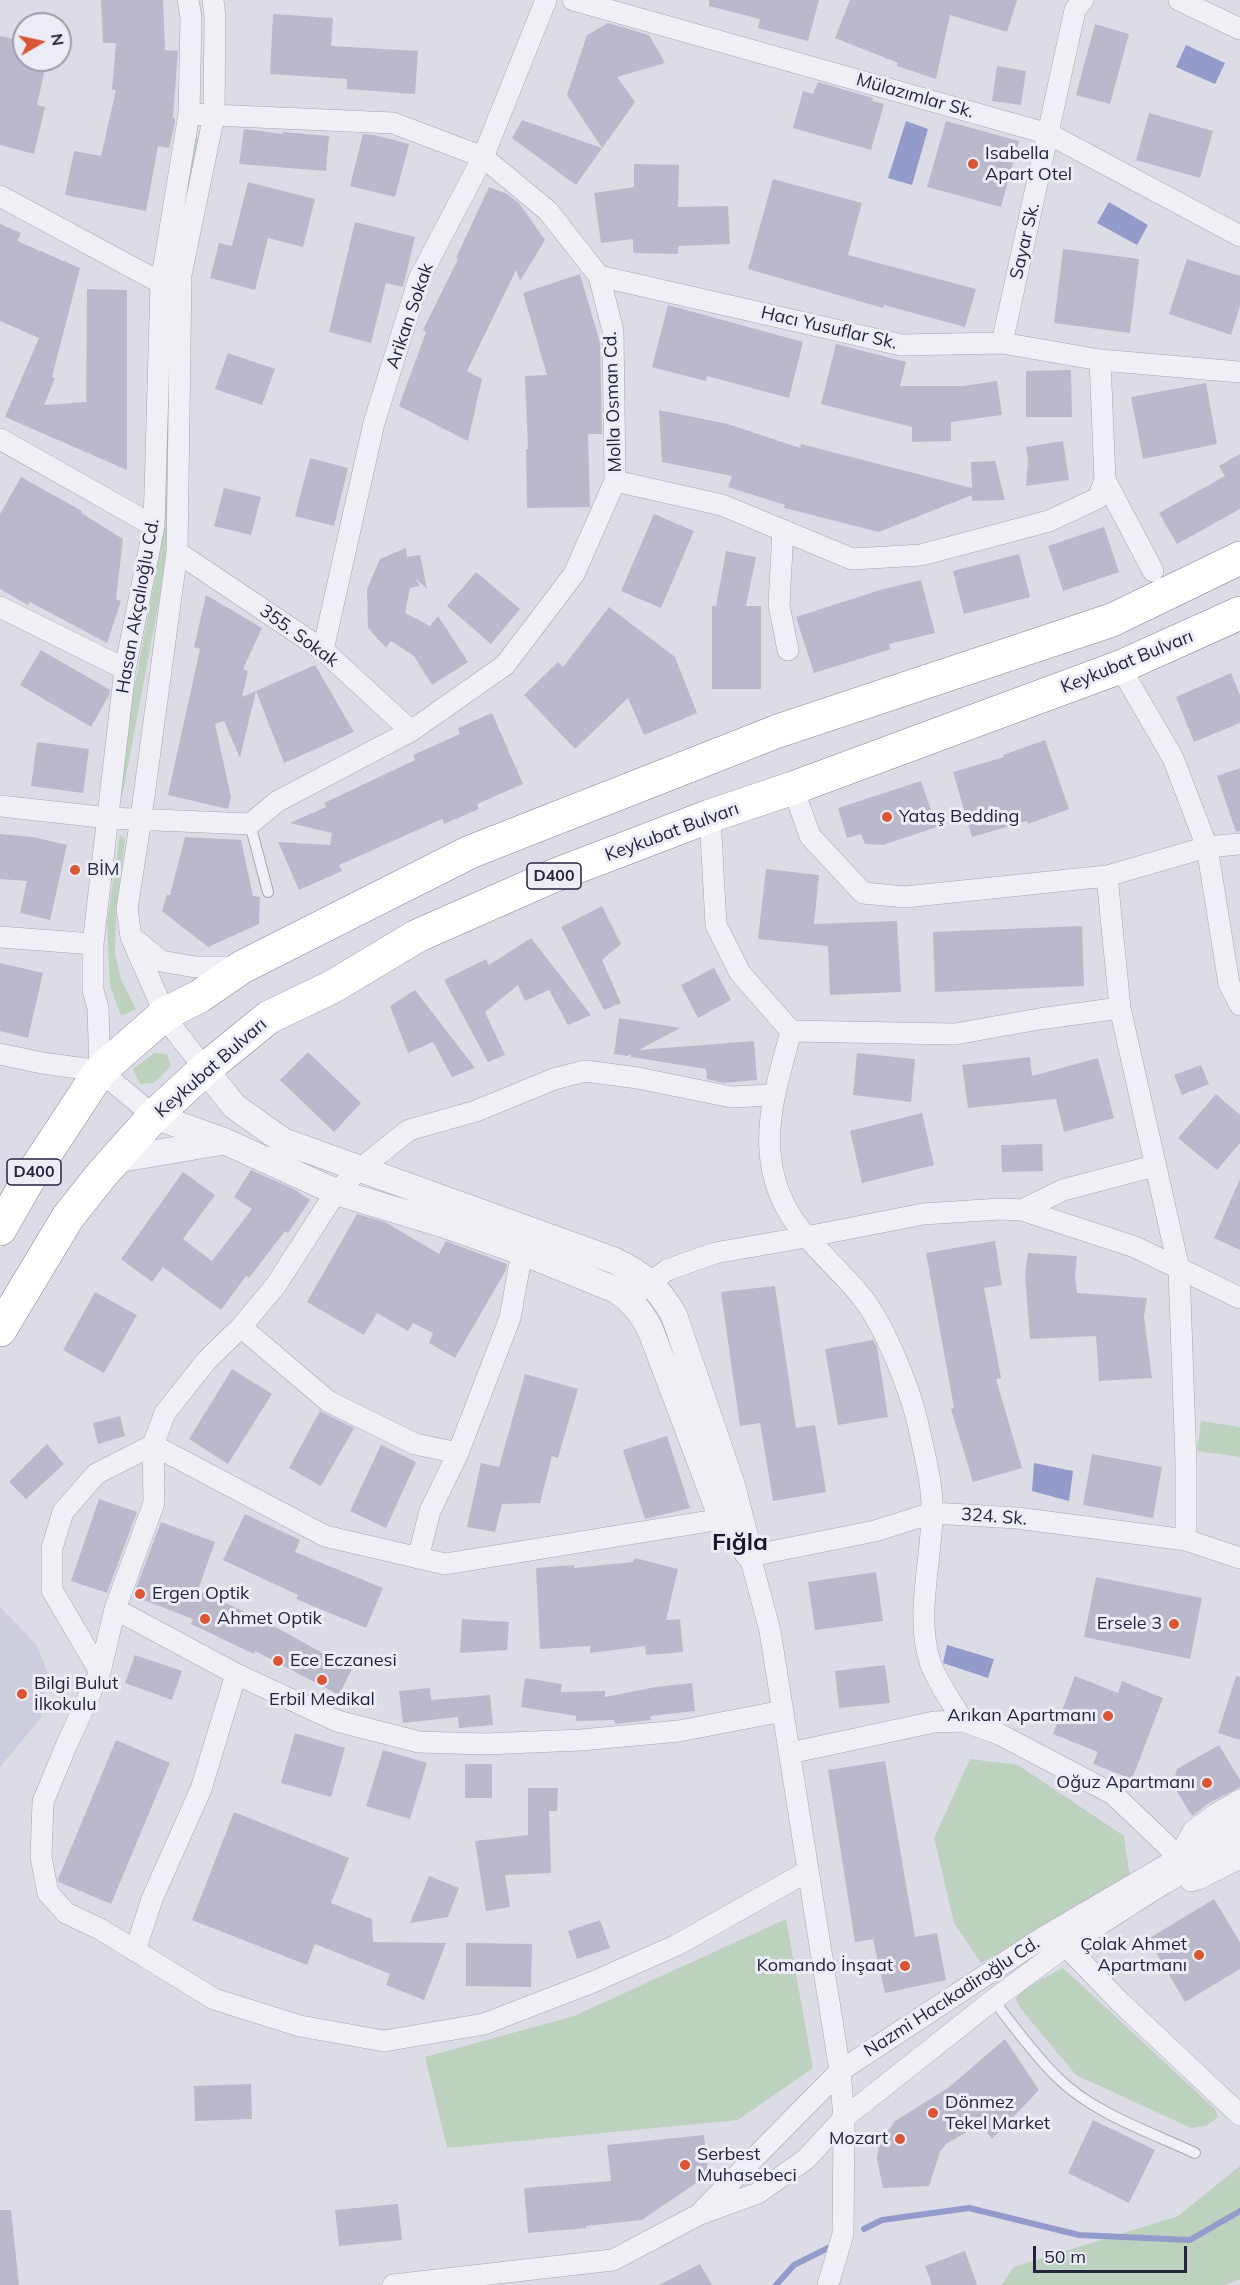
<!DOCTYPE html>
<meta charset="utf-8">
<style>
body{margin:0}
#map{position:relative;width:1240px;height:2285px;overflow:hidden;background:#dcdce7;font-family:Mulish,sans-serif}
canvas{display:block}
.north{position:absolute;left:12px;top:12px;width:60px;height:60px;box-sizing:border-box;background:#ebecf5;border:2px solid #9b9cac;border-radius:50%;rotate:81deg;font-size:16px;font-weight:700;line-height:24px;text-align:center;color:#24253f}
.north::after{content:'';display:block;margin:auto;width:21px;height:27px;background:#d95534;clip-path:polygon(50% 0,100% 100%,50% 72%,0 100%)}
.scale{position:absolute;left:1033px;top:2246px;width:154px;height:27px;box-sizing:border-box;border:3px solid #24253f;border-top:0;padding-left:8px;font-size:18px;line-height:21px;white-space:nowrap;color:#24253f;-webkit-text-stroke:4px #ebecf5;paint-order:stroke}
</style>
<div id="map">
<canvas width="1240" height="2285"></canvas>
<div class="north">N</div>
<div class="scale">50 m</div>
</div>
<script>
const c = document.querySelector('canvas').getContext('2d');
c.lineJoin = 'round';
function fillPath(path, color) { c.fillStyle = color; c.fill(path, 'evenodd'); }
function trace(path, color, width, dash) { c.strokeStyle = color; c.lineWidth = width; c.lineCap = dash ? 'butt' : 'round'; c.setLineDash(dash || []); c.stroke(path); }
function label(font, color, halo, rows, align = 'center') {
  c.font = font + ' Mulish,sans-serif'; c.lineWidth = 6; c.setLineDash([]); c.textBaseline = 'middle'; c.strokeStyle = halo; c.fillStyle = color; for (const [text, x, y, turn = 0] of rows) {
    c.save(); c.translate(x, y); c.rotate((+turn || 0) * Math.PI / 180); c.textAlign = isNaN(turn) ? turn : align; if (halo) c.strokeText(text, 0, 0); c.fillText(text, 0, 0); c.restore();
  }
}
fillPath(new Path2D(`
 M0,1607L37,1645L47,1671L41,1718L0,1767Z`), '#cdcedd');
fillPath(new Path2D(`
 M195,137L202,139L169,548L122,797L114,796L161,546L169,285Z
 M120,835L125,839L116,914L115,954L121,979L136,1009L121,1016L110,986L107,922Z
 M154,1053L167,1054L171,1066L154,1083L140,1084L133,1069Z
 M1201,1421L1240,1427V1457L1197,1451Z
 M970,1759L1018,1765L1124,1836L1130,1878L981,1963L954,1923L934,1838Z
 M786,1919L813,2068L738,2120L447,2148L425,2057L574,2016Z
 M1063,1968L1215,2109L1218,2117L1206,2126L1191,2128L1076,2075L1020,2008L1016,2000L1019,1991Z
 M1240,2166V2279L1225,2285H1001L1014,2267L1178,2216Z`), '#bcd2be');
fillPath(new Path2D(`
 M1186,45L1225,63L1215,84L1176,67Z
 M906,121L928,129L912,185L888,178Z
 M1109,202L1148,225L1137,245L1097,223Z
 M1034,1463L1073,1471L1069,1501L1032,1491Z
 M947,1645L994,1659L988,1678L943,1663Z`), '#939bcb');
trace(new Path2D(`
 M864,2229L882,2220L969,2208L1079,2235L1190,2240L1240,2211
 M776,2285L794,2265L832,2246`), '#939bcb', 6);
fillPath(new Path2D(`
 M101,0H163L165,50L178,51L173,118H175V123L169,148L158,146L146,211L65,195L74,151L101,156L116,90H112L116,43H103Z
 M709,0H819L808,41L758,28L760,19L709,6Z
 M850,0H1017L1007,32L950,15L936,79L897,66L898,63L835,38Z
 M273,14L333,18L331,46L418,51L415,94L347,89V79L270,74Z
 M608,23L649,35L665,63L617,77L635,102L576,185L512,138L522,120L602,148L567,95L587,35Z
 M1095,24L1129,34L1110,104L1076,95Z
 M0,36L24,41V60H47L37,105L45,107L34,154L0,145Z
 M997,66L1026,71L1021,105L992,101Z
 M818,82L873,98L872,101L884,104L871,150L793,128L803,91L813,94Z
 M1149,113L1213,131L1200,178L1136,160Z
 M946,121L1019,141L1001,207L927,187Z
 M244,129L283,134V132L329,136L326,171L239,164Z
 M363,134L374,135L409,144L395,197L350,186Z
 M634,164L679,165L678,207L728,206L730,244L678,246V254L633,253V239L601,243L594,193L634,187Z
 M773,179L862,203L848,255L976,289L965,327L884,305L883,308L748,269Z
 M248,182L315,199L303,247L268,238L255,290L210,278L219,243L232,246Z
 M489,187L507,194L519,203L545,240L520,281L516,270L467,371L482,379L468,441L399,406L426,332L423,330L458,259L456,258Z
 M355,222L415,237L403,287L386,283L371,343L329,332Z
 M0,224L21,233L17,241L80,268L52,377L55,378L44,405L86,402L87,289L127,290V470L5,417L39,338L0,321Z
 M1063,249L1139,259L1130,333L1054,323Z
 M1187,259L1240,276V306L1231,335L1169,314Z
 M580,274L600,343L602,434H588L590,507L527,508L526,449H528L525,376L547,375L523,293Z
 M668,305L803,342L789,398L707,376L706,381L652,367Z
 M836,344L906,362L900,386H963L997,381L1002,415L951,422V441L912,442V427L821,404Z
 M228,353L275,369L262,405L215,389Z
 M1071,370L1072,417H1026V371Z
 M1206,383L1217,444L1143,459L1131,397Z
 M659,410L728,424L800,448L801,444L972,488L971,462L995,461L1005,500L972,501V495L879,532L820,517L784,508L785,505L728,487L732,476L662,462Z
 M1063,441L1069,480L1026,486L1028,460L1026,447Z
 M1240,454V509L1177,544L1159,513L1225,476L1219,466Z
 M310,458L348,468L334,526L295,516Z
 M21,477L82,511L81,513L123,539L116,599L121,601L107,643L30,602L28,605L0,589V514Z
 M224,488L261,497L251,535L214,526Z
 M654,514L694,531L661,608L621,591Z
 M1104,527L1119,572L1063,591L1048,546Z
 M406,548L407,557L420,555L427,589L415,578L420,586L410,588L405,613L430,626L438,616L468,662L432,685L414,656L391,641L386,648L368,628L367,589L380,559Z
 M726,551L756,557L746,606H761V689H712V606H716Z
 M1019,554L1030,597L964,614L953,571Z
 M476,572L520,609L491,644L447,606Z
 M921,580L935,633L889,644L891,649L814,673L796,617L880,590Z
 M206,595L262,628L243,669L248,671L242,697L256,691L240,758L224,721L215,724L231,797L228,809L168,795L200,649L194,647Z
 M609,607L675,657L697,713L644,735L628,698L575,749L524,695L558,662L563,667Z
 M41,650L110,690L109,695L91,727L20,685Z
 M315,665L354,732L284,763L256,691Z
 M1231,673L1240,695V723L1194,742L1176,697Z
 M492,713L523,784L477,804L479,809L444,824L442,819L339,865L342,871L299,890L278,842L330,845L332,833L290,823L326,807L324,803L415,760L413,755L460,734L458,728Z
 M1045,740L1069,809L1028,824L1027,821L972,837L953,772L1004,757L1003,755Z
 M37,742L89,749L83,793L31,786Z
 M1240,768V831L1236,832L1217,776Z
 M921,781L937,827L883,845L865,844L861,834L847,838L838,808Z
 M0,834L33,837L67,845L50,920L20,913L27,881L0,879Z
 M185,837L241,840L253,896L260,897L259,924L208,947L162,911L167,895H170Z
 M766,869L819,875L814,924L897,921L901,992L830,995L828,946L758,939Z
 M602,906L621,944L602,960L621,1003L604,1010L561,927Z
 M1082,926L1084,986L935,992L933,932Z
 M531,938L591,1015L568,1025L549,990L525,1001L518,985L485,1012L505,1055L488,1062L444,980L486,959L489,965Z
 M0,963L43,973L28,1038L0,1031Z
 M714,968L731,1000L698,1018L681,985Z
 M415,990L475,1068L452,1077L433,1042L408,1053L390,1006Z
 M619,1018L680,1028L639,1050L754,1041L757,1080L724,1083L707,1079L706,1069L631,1057V1054L627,1056L614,1054Z
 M308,1052L361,1103L334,1132L280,1080Z
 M857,1053L915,1059L911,1102L853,1095Z
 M1030,1057L1032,1076L1098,1058L1114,1118L1064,1132L1056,1099L968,1108L962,1065Z
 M1201,1065L1209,1084L1182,1095L1174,1075Z
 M1216,1094L1240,1115V1143L1217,1170L1178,1138Z
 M922,1113L934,1165L862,1183L850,1131Z
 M1042,1144L1043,1171L1002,1172L1001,1145Z
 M251,1170L294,1189L310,1200L288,1233L285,1231L249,1278L246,1276L221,1310L163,1267L152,1282L121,1259L183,1172L215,1195L183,1239L212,1261L252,1209L234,1197Z
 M1240,1179V1250L1214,1238Z
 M357,1214L385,1222L439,1254L446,1241L507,1264L506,1270L455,1358L429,1343L433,1333L413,1323L408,1331L377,1313L364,1335L307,1302Z
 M995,1241L1002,1285L984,1288L1001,1378L996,1379L1022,1468L973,1482L951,1409L954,1408L926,1253Z
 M1028,1253L1077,1256L1075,1275L1077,1293L1147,1298L1144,1317L1152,1378L1099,1381L1096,1336L1030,1339L1025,1274Z
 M775,1286L796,1428L815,1425L826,1492L773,1501L760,1423L740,1426L721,1292Z
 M95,1292L137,1315L104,1373L63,1350Z
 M873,1340L877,1347L888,1417L838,1425L825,1349Z
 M232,1369L272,1394L228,1464L189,1439Z
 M525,1374L578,1389L558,1458L552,1456L540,1503L502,1504L495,1532L467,1527L481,1463L499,1467Z
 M320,1411L354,1428L321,1486L289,1468Z
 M120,1416L125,1436L98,1444L93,1423Z
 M667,1436L690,1508L645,1519L623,1450Z
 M47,1444L64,1464L26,1499L9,1482Z
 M381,1445L416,1462L386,1528L350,1511Z
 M1092,1454L1162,1467L1153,1518L1083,1505Z
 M99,1499L137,1512L107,1593L71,1581Z
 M245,1514L300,1540L295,1552L383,1588L366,1628L296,1599L298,1595L223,1560Z
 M161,1522L215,1542L198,1590L268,1623L352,1669L339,1695L255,1651L254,1654L191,1624L193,1619L133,1596Z
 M635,1558L678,1569L666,1620L680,1619L683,1652L646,1655L645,1646L590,1653V1646L540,1649L536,1568L574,1565V1568L633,1562Z
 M876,1572L883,1621L815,1630L808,1582Z
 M1096,1577L1202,1598L1190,1659L1084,1637Z
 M462,1619L509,1622L507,1650L460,1653Z
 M135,1655L182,1671L172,1700L125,1683Z
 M885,1665L890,1703L839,1708L835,1671Z
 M1075,1676L1118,1693L1122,1681L1163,1698L1132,1779L1093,1764L1098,1752L1053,1734Z
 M1236,1676L1240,1677V1740L1218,1733Z
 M525,1678L562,1684L561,1692L605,1691V1697L656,1687L692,1683L695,1711L650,1716L651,1720L615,1724L614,1720L576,1721V1716L521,1707Z
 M430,1688L431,1700L490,1695L493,1725L459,1728L458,1717L403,1723L399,1691Z
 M295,1733L345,1748L331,1797L281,1783Z
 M116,1740L170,1763L111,1904L59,1882L58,1879Z
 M1219,1745L1240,1780V1787L1209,1803L1192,1816L1173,1785L1177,1769Z
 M383,1750L427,1763L410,1819L366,1806Z
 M885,1761L915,1937L937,1933L946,1980L885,1993L873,1939L855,1942L828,1770Z
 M465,1764H492V1798H465Z
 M528,1788H558L557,1811H549L551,1873L505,1875L510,1907L486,1911L475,1841L528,1835Z
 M234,1812L349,1858L331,1903L372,1919L373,1942L446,1943L424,2000L386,1985L390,1974L315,1944L307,1965L192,1920Z
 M429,1876L459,1888L448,1917L410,1923Z
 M1214,1899L1240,1942V1969L1185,2002L1148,1939Z
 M600,1920L610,1948L577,1959L568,1931Z
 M466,1943L532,1944L531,1987L466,1986Z
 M1005,2039L1039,2090L992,2139L981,2124L946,2144L940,2152L929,2186L883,2188L877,2159L879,2144L895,2121L948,2088Z
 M251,2084L252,2119L195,2121L194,2086Z
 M1093,2120L1155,2150L1129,2203L1068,2173Z
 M704,2135L708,2175L642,2220L586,2226V2228L528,2233L524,2188L611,2181L607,2145Z
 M398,2204L402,2240L339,2246L335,2210Z
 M0,2210H11L19,2285H0Z
 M965,2251L977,2285H932L925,2266Z
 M700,2264L712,2285H659Z`), '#b9b9cb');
const service = new Path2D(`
 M250,824L268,892
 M993,2000C1014,2026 1034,2055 1058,2078C1093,2113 1150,2132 1195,2153`);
const minor = new Path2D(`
 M573,0L1049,134L1240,236
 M1179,0L1240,29
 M0,196L161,283
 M599,276L901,345L1002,343L1100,360L1240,372
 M1002,343L1075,10L1083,0
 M0,439L154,526
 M1105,480L1153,571
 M615,481L722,505L852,559L921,555L1049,521L1098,498L1105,480L1100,360
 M783,530L779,605L788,650
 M177,552L323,650L411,731
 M0,607L125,669
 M323,650L374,423L419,279L483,157L546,0
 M1120,667L1173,758L1207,847L1229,984L1240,1005
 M793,788L810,836L863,893L905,897L1107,876L1120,1008L1179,1269L1186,1463V1540
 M0,806L109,818L250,824L278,801L411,731L505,665L574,574L615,481L613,331L599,276L548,211L483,157L393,123L189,114
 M710,816L716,925L740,973L791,1031C781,1070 767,1110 770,1151C775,1222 821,1247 861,1296C884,1324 910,1389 918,1424C924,1453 933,1484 932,1513C932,1560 915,1615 930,1662C935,1679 954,1705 963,1721
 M1107,876L1207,847L1240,844
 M0,937L93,944
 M134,939L161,961L195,967H242
 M791,1031L955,1034L1039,1019L1120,1008
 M0,1054L42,1063L100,1071
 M205,1069L173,1028L165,1014L131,937L127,909L141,818L177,552L181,275L214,115L215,17L213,0
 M774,1095L731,1097L638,1078L585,1071L554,1079L476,1111L409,1130L360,1169L336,1192L276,1285L241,1327L207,1360L165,1413L153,1445L154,1503L115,1609L100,1672L66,1746L43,1802L41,1857L48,1893L66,1913L100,1929L214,1999L300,2026L384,2041L484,2024L593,1982L677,1945L808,1871
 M154,1116L100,1071L98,1008L93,990V944L125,669L154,526L161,283L189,114L191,17L188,0
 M1022,1210L1063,1190L1154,1166
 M629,1299L667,1270L715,1253L806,1237L923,1214L1001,1209L1022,1210L1135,1247L1240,1298
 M241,1327L328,1401L415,1444L458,1453
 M418,1558L430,1511L458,1453L510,1318L522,1252
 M115,1609L236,1674L337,1721L419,1742L485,1744L581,1740L679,1731L783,1711
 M100,1672L52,1590V1548L63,1512L96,1474L153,1445L325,1536L445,1564L722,1519
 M790,1753L934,1722L963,1721L999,1734L1113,1794L1179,1857L1193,1831L1216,1814L1240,1800
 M1191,1881L1198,1879L1240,1858
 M1066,1946L1120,2002L1240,2115
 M135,1951L152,1899L201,1789L236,1674
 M703,2210L840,2071L1042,1938L1240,1822
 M393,2285L613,2260L698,2215L758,2193L806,2159L844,2118L993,2000L1066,1946L1155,1889L1240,1839
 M828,2285L843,2234L844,2118L840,2071L770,1631L750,1556L875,1531L932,1513L1017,1518L1186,1540L1240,1558`);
const tertiary = new Path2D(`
 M205,1069L234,1106L283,1141L613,1260C643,1274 657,1286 674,1315L732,1485L747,1544
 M154,1116L224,1141L336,1192L442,1224L522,1252L616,1290C632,1301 641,1312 650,1329L722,1519L750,1556
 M115,1160L221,1142`);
const trunk = new Path2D(`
 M0,1229L27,1182L100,1071L165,1014L200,996L242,967L470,852L778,731L1112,620L1240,558
 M0,1330L68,1217L103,1173L154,1116L205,1069L269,1017L332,987L417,936L553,876L710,816L793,788L1120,667L1240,613`);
trace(service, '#a5a5b5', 12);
trace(minor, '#a5a5b5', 22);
trace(tertiary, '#a5a5b5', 27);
trace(trunk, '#82839f', 34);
trace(service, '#efeff5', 10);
trace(minor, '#efeff5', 21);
trace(tertiary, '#efeff5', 26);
trace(trunk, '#fff', 33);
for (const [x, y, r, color] of [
 [973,164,6,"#d95534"],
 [887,817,6,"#d95534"],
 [75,870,6,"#d95534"],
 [140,1594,6,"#d95534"],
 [205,1619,6,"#d95534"],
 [1174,1624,6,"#d95534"],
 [278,1661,6,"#d95534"],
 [322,1680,6,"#d95534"],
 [22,1694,6,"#d95534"],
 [1108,1716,6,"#d95534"],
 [1207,1783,6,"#d95534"],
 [1199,1955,6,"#d95534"],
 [905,1966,6,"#d95534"],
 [933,2113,6,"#d95534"],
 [900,2139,6,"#d95534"],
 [685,2165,6,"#d95534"]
]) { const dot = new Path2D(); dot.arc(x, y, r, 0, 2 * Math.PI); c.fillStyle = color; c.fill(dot); trace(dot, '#ebecf5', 2); }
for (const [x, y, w] of [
 [554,876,54],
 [34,1172,54]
]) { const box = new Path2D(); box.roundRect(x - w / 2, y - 13, w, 26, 4.5); c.fillStyle = '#ebecf5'; c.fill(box); trace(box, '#24253f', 1.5); }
label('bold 16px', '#24253f', null, [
 ["D400",554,876],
 ["D400",34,1172]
]);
label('18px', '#24253f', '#ebecf5', [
 ["Mülazımlar Sk.",915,96,16],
 ["Sayar Sk.",1025,241,-77],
 ["Arikan Sokak",410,316,-71],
 ["Hacı Yusuflar Sk.",829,328,13],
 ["Molla Osman Cd.",613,402,-92],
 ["Hasan Akçalıoğlu Cd.",138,606,-80],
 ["355. Sokak",299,636,36],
 ["Keykubat Bulvarı",1127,662,-22],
 ["Keykubat Bulvarı",672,832,-20],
 ["Keykubat Bulvarı",211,1068,-41],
 ["324. Sk.",994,1517,4],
 ["Nazmi Hacıkadiroğlu Cd.",952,1997,-33]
]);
label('18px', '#24253f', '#ebecf5', [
 ["Isabella",985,154],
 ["Apart Otel",985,175],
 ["Yataş Bedding",899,817],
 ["BİM",87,870],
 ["Ergen Optik",152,1594],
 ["Ahmet Optik",217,1619],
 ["Ersele 3",1162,1624,"right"],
 ["Ece Eczanesi",290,1661],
 ["Bilgi Bulut",34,1684],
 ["İlkokulu",34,1705],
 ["Erbil Medikal",322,1700,"center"],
 ["Arıkan Apartmanı",1096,1716,"right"],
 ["Oğuz Apartmanı",1195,1783,"right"],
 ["Çolak Ahmet",1187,1945,"right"],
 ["Apartmanı",1187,1966,"right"],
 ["Komando İnşaat",893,1966,"right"],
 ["Dönmez",945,2103],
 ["Tekel Market",945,2124],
 ["Mozart",888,2139,"right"],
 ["Serbest",697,2155],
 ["Muhasebeci",697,2176]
], 'left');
label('bold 24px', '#17172f', '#ebecf5', [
 ["Fığla",740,1543]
]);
</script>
